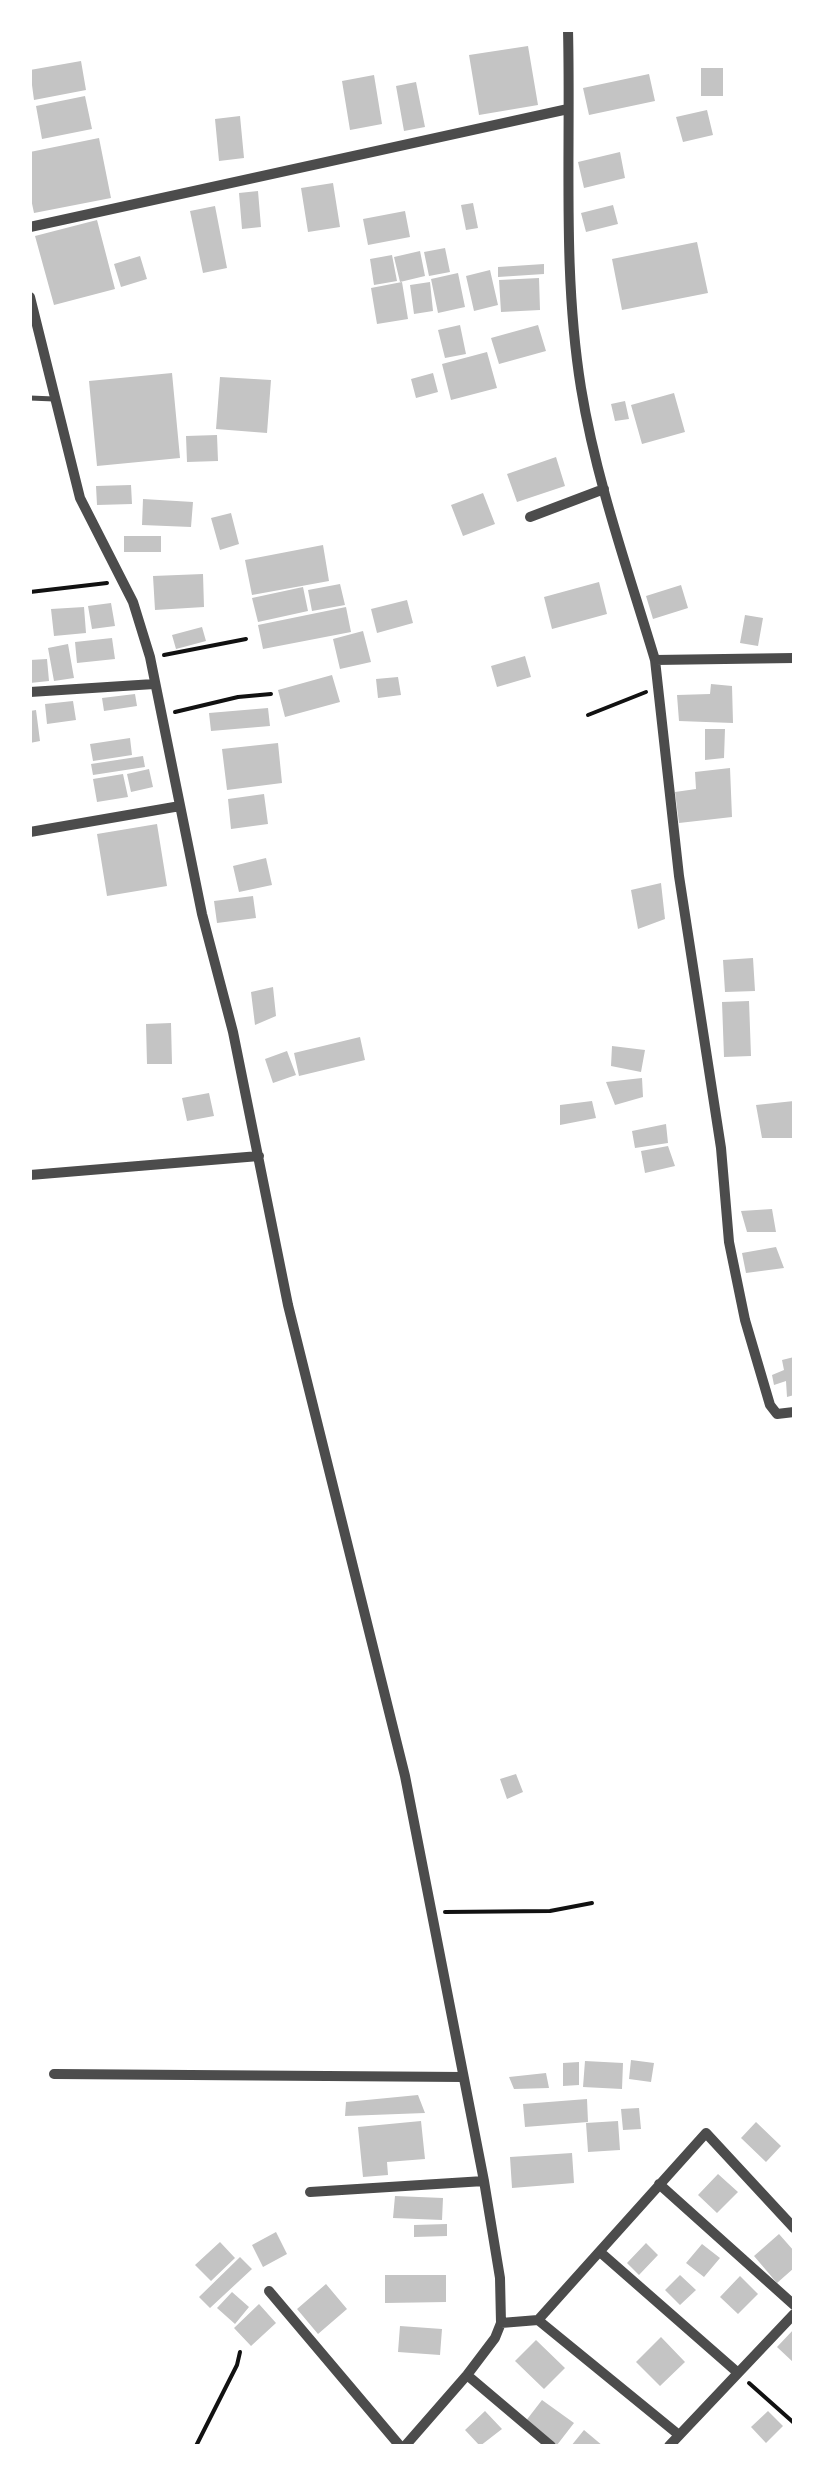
<!DOCTYPE html>
<style>
body{margin:0}
#map{position:relative;width:824px;height:2476px;overflow:hidden;background:#fff;font-family:Rubik,sans-serif}
canvas{display:block}
.frame{position:absolute;inset:0;border:32px solid #fff;pointer-events:none}
</style>
<div id="map">
<canvas width="824" height="2476"></canvas>
<div class="frame"></div>
</div>
<script>
const c = document.querySelector('canvas').getContext('2d');
c.lineJoin = 'round';
function fillPath(path, color) { c.fillStyle = color; c.fill(path, 'evenodd'); }
function trace(path, color, width, dash) { c.strokeStyle = color; c.lineWidth = width; c.lineCap = dash ? 'butt' : 'round'; c.setLineDash(dash || []); c.stroke(path); }
fillPath(new Path2D(`
 M528,46L538,105L479,115L469,55Z
 M81,61L86,90L34,100L30,70Z
 M701,68H723V96H701Z
 M649,74L655,101L589,115L583,88Z
 M374,75L382,124L350,130L342,81Z
 M416,82L425,127L404,131L396,86Z
 M85,96L92,129L42,139L36,106Z
 M707,110L713,135L683,142L676,117Z
 M240,116L244,158L219,161L215,119Z
 M99,138L111,198L34,213L30,194V152Z
 M620,152L625,178L584,188L578,162Z
 M333,183L340,227L308,232L301,188Z
 M258,191L261,227L242,229L239,193Z
 M473,203L478,228L466,230L461,205Z
 M613,205L618,224L586,232L581,213Z
 M215,206L227,268L203,273L190,211Z
 M405,211L410,237L368,245L363,219Z
 M97,220L115,289L54,305L35,236Z
 M697,242L708,293L622,310L612,259Z
 M445,248L450,272L429,276L424,252Z
 M420,251L425,276L400,282L394,257Z
 M392,255L397,281L374,285L370,259Z
 M140,256L147,279L121,287L114,264Z
 M544,264V274L498,277V267Z
 M490,270L498,305L474,311L466,276Z
 M458,273L465,307L438,313L431,279Z
 M539,278L540,310L501,312L499,280Z
 M402,282L408,319L377,324L371,288Z
 M430,282L433,311L414,314L410,285Z
 M460,325L466,354L445,358L438,330Z
 M538,325L546,351L499,364L491,338Z
 M487,352L497,388L451,400L442,364Z
 M172,373L180,458L97,466L89,381Z
 M433,373L438,392L416,398L411,379Z
 M220,377L271,380L267,433L216,429Z
 M674,393L685,432L642,444L631,405Z
 M625,401L629,419L615,421L611,404Z
 M217,435L218,461L187,462L186,436Z
 M556,457L565,486L517,502L507,474Z
 M131,485L132,504L97,505L96,486Z
 M483,493L495,524L463,536L451,505Z
 M143,499L193,502L191,527L142,525Z
 M231,513L239,544L220,550L211,518Z
 M124,536H161V552H124Z
 M323,545L329,581L252,595L245,560Z
 M203,574L204,607L155,610L153,576Z
 M599,582L607,614L552,629L544,597Z
 M340,584L345,605L312,611L308,590Z
 M681,585L688,608L653,619L646,596Z
 M303,587L308,611L258,622L252,598Z
 M407,600L413,623L377,633L371,609Z
 M111,603L115,626L92,629L88,606Z
 M84,607L86,633L54,636L51,609Z
 M346,607L351,632L263,649L258,625Z
 M745,615L763,618L758,646L740,643Z
 M202,627L206,641L176,649L172,635Z
 M363,631L371,662L340,669L333,639Z
 M112,638L115,659L77,663L75,642Z
 M68,644L74,678L54,681L48,648Z
 M525,656L531,677L497,687L491,666Z
 M47,659L49,681L30,683V660Z
 M332,675L340,702L285,717L278,690Z
 M398,677L401,695L378,698L376,679Z
 M711,684L732,686L733,723L679,721L677,695L710,694Z
 M135,694L137,706L104,711L102,698Z
 M73,701L76,720L47,724L45,704Z
 M268,708L270,726L211,731L209,713Z
 M36,710L40,741L30,743V711Z
 M705,729H725L724,758L705,760Z
 M130,738L132,755L93,761L90,744Z
 M278,743L282,783L227,790L222,749Z
 M143,756L145,767L93,775L91,764Z
 M730,768L732,817L679,823L675,792L696,789L695,772Z
 M149,769L153,787L131,792L127,774Z
 M123,774L128,797L97,802L93,779Z
 M264,794L268,824L231,829L228,799Z
 M157,824L167,886L107,896L97,834Z
 M266,858L272,885L239,892L233,866Z
 M661,883L665,919L638,929L631,890Z
 M253,896L256,918L217,923L214,901Z
 M753,958L755,991L725,992L723,960Z
 M273,987L276,1016L255,1025L251,992Z
 M749,1001L751,1056L724,1057L722,1002Z
 M171,1023L172,1064H147L146,1024Z
 M360,1037L365,1060L299,1076L294,1053Z
 M612,1046L645,1050L641,1072L611,1066Z
 M287,1051L296,1075L273,1083L265,1059Z
 M642,1078L643,1097L615,1105L606,1082Z
 M209,1093L214,1116L187,1121L182,1098Z
 M592,1101L596,1118L560,1125V1105Z
 M794,1101V1138H762L756,1105Z
 M666,1124L668,1143L635,1148L632,1131Z
 M668,1146L675,1166L645,1173L641,1151Z
 M772,1209L776,1232H747L741,1211Z
 M776,1247L784,1268L746,1273L742,1253Z
 M794,1357V1395L787,1397L786,1381L774,1385L772,1375L784,1370L782,1360Z
 M516,1774L523,1792L507,1799L500,1779Z
 M631,2060L654,2063L651,2082L629,2079Z
 M585,2061L623,2063L622,2089L583,2087Z
 M579,2062V2085L563,2086V2063Z
 M546,2073L549,2088L514,2089L509,2077Z
 M418,2095L425,2113L345,2116L346,2102Z
 M587,2099L588,2122L525,2127L523,2104Z
 M639,2108L641,2129L623,2130L621,2109Z
 M421,2121L425,2159L387,2162L388,2175L363,2177L358,2127Z
 M618,2121L620,2150L588,2152L586,2123Z
 M756,2122L781,2146L766,2162L741,2138Z
 M572,2153L574,2183L512,2188L510,2157Z
 M718,2174L738,2192L717,2213L698,2195Z
 M395,2196L443,2198L442,2220L393,2218Z
 M447,2224V2236L414,2237V2225Z
 M276,2232L287,2254L263,2267L252,2245Z
 M779,2234L794,2251V2268L777,2283L754,2256Z
 M220,2242L235,2258L211,2281L195,2265Z
 M646,2243L658,2255L639,2275L627,2263Z
 M702,2244L720,2258L704,2277L686,2263Z
 M240,2257L252,2269L210,2308L199,2297Z
 M385,2275H446V2302L385,2303Z
 M680,2275L696,2290L680,2305L665,2290Z
 M740,2276L758,2294L738,2314L720,2297Z
 M326,2284L347,2309L318,2334L297,2309Z
 M232,2292L249,2307L235,2324L217,2308Z
 M259,2304L276,2323L251,2346L234,2328Z
 M400,2326L442,2329L440,2355L398,2352Z
 M794,2329V2363L777,2347Z
 M661,2337L685,2362L660,2386L636,2362Z
 M536,2340L565,2368L544,2389L515,2361Z
 M542,2400L574,2423L557,2445L525,2422Z
 M485,2411L502,2429L480,2446L465,2430Z
 M768,2411L783,2426L766,2443L751,2427Z
 M584,2430L603,2446H571Z`), '#c4c4c4');
trace(new Path2D(`
 M30,592L107,583
 M164,655L246,639
 M175,712L238,697L271,694
 M588,715L646,692
 M445,1912L550,1911L592,1903
 M749,2383L794,2423
 M196,2446L237,2365L240,2352`), '#111', 4);
trace(new Path2D(`
 M30,398L54,399`), '#4c4c4c', 5);
trace(new Path2D(`
 M568,30C571,149 562,270 581,388C596,480 628,570 655,660
 M30,227L568,109
 M30,297L80,498L133,602L150,657L202,914L233,1032L288,1305L405,1776L484,2181L500,2278L501,2323L495,2338L467,2375L405,2446
 M530,517L604,489
 M794,658L655,660L679,876L721,1148L729,1242L745,1320L770,1405L777,1414L794,1412
 M30,692L154,684
 M30,832L180,806
 M30,1175L259,1156
 M54,2074L463,2077
 M659,2184L794,2305
 M310,2192L484,2181
 M600,2252L737,2372
 M269,2291L400,2446
 M538,2320L679,2435
 M501,2323L538,2320L706,2133L794,2228
 M467,2375L551,2446
 M669,2446L794,2314`), '#4c4c4c', 10);
</script>
